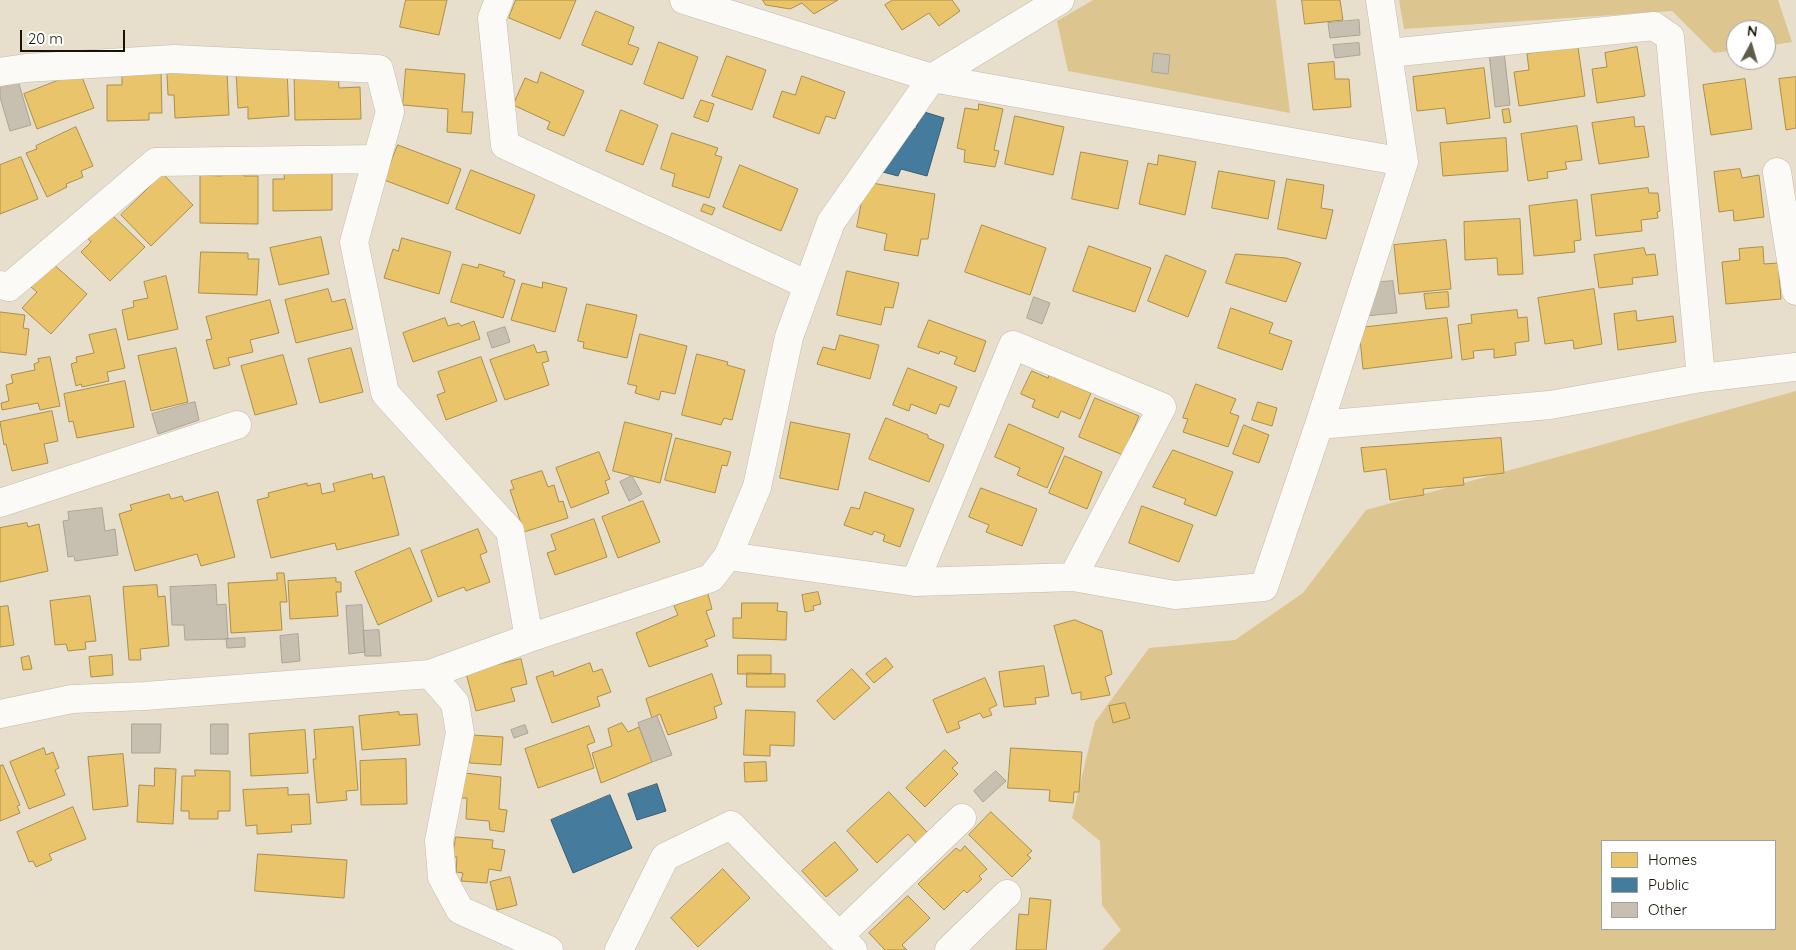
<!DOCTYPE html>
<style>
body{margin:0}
#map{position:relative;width:1796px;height:950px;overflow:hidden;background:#e7decb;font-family:Quicksand,sans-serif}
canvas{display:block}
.legend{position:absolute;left:1601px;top:840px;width:175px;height:90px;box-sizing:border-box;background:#fff;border:1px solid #a3a19c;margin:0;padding:6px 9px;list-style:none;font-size:15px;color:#181307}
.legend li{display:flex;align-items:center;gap:10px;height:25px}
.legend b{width:25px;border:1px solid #a3a19c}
.north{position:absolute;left:1726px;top:20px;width:50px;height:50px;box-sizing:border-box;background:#fff;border:1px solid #a3a19c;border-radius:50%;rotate:6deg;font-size:14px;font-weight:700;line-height:20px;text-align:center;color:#181307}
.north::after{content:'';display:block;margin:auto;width:18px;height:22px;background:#605a4c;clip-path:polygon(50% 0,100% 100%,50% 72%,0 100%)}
.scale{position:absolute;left:20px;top:30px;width:105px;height:22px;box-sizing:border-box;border:2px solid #181307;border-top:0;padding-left:6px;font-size:15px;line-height:18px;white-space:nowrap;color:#181307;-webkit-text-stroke:4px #fff;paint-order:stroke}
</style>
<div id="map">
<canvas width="1796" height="950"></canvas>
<ul class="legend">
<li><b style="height:14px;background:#e9c46a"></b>Homes</li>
<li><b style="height:14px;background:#457b9d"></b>Public</li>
<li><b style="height:14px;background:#c7c0b1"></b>Other</li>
</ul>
<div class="north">N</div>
<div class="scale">20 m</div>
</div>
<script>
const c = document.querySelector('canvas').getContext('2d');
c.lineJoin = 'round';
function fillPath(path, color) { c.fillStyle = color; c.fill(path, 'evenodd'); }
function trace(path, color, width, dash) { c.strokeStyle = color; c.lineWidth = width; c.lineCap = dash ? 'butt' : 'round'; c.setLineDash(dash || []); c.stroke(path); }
fillPath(new Path2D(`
 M1093,0H1276L1290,113L1068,71L1057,21Z
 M1399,0H1778L1792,42L1766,46V30H1736V50L1714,53L1672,11L1404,29Z
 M1796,391V950H1102L1121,930L1102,905L1100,841L1072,818L1095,722L1149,648L1235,640L1303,593L1366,510ZM1602,841H1775V929H1602Z`), '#ddc590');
const homes = new Path2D(`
 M406,0H447L439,35L400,27Z
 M516,0H576L560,39L509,18Z
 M763,0H838L814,14L802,3L790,9L766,5Z
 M893,0H952L960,11L939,26L929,13L902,30L885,5Z
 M1302,0H1340L1343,20L1305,24Z
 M596,11L634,27L628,44L639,48L632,65L582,45Z
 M659,42L698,57L683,99L644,84Z
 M1578,47L1585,96L1519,106L1514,72L1529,70L1527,54Z
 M1637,47L1645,96L1597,103L1592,69L1607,67L1605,53Z
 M727,56L766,70L752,110L712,96Z
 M1334,62L1335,79H1349L1351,107L1313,110L1308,64Z
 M287,68L289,116L248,119V107L238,108L236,71Z
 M1484,68L1490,118L1447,124L1445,108L1417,111L1413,77Z
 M406,69L465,74L462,112H473L471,134L447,132L448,109L403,105Z
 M161,71L162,113H149V120L107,121V85H122V72Z
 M227,71L229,115L175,118L174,95H168L167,74Z
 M80,72L94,108L37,129L24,94Z
 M338,72L339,88L360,87L361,119L295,120L294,73Z
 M541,72L584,91L564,136L547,129L550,122L513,105L525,78L537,83Z
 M802,76L845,92L835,119L826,116L819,134L773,117L782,91L795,95Z
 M1796,77V128L1786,130L1779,79Z
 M1745,79L1752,129L1711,135L1703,85Z
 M701,100L714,104L708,122L694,117Z
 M979,104L1003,109L994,150L999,151L995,167L964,162L965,150L957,148L965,108L978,110Z
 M1509,109L1511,122L1504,123L1502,110Z
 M621,110L658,125L643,165L606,151Z
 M1015,116L1064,127L1053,175L1005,164Z
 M1634,117L1635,127L1644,126L1649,157L1599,164L1592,123Z
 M1577,126L1582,160L1565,162L1567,169L1547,172L1548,178L1528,181L1521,134Z
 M76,127L93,166L81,171L83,177L66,184L67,187L47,197L26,153L37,149L36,146Z
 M672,133L718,148L715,155L722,157L709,198L672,186L675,174L661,169Z
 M1506,138L1508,171L1443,176L1440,143Z
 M398,145L461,169L448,204L384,180Z
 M1081,152L1128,161L1118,209L1072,199Z
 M1159,155L1196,162L1185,215L1139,204L1148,163L1157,165Z
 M21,157L38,199L0,214V165Z
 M284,165H332V210L273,211V179H284Z
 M740,165L798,189L781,231L723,207Z
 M221,167H244V176H258V224L200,223V175L221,176Z
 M1740,169L1742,178L1759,175L1764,217L1734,221L1733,210L1719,212L1714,172Z
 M471,170L535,195L520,234L456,209Z
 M1219,171L1275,181L1268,219L1212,208Z
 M163,174L193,205L151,246L121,215Z
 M1287,179L1324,185L1321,208L1333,210L1326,239L1278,229Z
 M866,182L935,194L928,239H921L918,256L884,250L887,234L857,227Z
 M1648,188L1649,193H1658L1660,211L1657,212L1658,218L1641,220L1642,231L1596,236L1591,195Z
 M1577,200L1581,240L1574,241L1575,252L1534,256L1529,206Z
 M704,204L715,208L712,215L701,211Z
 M109,212L145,247L110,281L81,252L91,242L86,236Z
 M1520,219L1523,274L1498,275L1497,258L1465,260L1464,222Z
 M982,225L1046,248L1030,295L965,272Z
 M321,237L329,274L279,285L270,248Z
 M402,238L451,252L439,294L384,278L393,249L398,251Z
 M1446,240L1451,289L1399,294L1394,245Z
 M1089,246L1151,268L1135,312L1073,291Z
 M1763,247L1764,264L1778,263L1781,299L1726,304L1722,262L1740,260L1739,249Z
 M1644,248L1646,255L1655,254L1658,275L1632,278L1633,284L1599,288L1594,255Z
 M201,252L248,253V259H259L257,295L199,293Z
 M1236,254L1286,258L1301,263L1286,302L1226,283Z
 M1166,255L1206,271L1188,317L1148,301Z
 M52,263L87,294L51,334L22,308L37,292L31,287Z
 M463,264L478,268L479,264L505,272L503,276L515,280L503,318L451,302Z
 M847,271L899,283L893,308L885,307L881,325L837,315Z
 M166,276L178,329L128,340L122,310L134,307L133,301L148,298L144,282Z
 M543,282L567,288L555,332L511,320L522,283L542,288Z
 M328,289L332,302L345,299L353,329L296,343L285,300Z
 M1594,289L1602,344L1574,349L1573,340L1545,344L1538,298Z
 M1448,292L1449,307L1426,309L1424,294Z
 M270,300L279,333L250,340L253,352L228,358L230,365L214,369L206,340L212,339L206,317Z
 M587,304L637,315L627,358L583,348L584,342L578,341Z
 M1231,308L1273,323L1269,333L1292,341L1282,370L1218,348Z
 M1517,310L1518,318L1527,317L1529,341L1515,343L1516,355L1494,358V349L1473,351L1474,358L1462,360L1458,325L1472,323L1471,315Z
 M1636,311L1637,321L1673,316L1676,342L1618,350L1614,314Z
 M0,312L25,315L23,328L29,329L26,355L0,352Z
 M445,318L448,326L459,323L461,326L474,321L480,339L413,362L403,333Z
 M1447,318L1452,358L1363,369L1359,328Z
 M929,320L986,341L975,372L954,364L957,357L940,351L939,354L918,347Z
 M116,329L125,368L107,372L109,381L82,387L81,384L76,386L71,364L77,362L76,357L94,353L89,335Z
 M640,334L687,346L675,394L661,391L659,400L635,393L637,386L628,384Z
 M840,335L879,345L870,379L817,364L823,347L835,350Z
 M534,345L537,353L546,351L549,361L542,363L549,385L505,400L490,360Z
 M176,348L188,402L151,411L138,356Z
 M351,348L363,392L320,403L308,359Z
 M697,354L728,362L727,365L745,370L732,420L724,418L721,425L682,415Z
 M283,355L297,404L255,415L241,366Z
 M50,357L60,406L40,410L38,403L2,410L1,403L9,401L6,385L13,383L11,375L35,370L34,364L39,362L38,359Z
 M481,357L497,401L446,420L437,395L445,392L438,372Z
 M908,368L957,387L949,407L940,404L936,414L911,404L909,411L893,405Z
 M1032,371L1048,378L1049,375L1091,393L1080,419L1061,411L1058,418L1032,407L1035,400L1021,394Z
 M125,381L134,427L77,438L73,421L69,422L64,394Z
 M1196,384L1236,399L1230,413L1239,416L1228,447L1183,432L1188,419L1183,418Z
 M1095,398L1139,416L1123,455L1079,437Z
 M1258,402L1277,408L1272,426L1252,420Z
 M52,411L58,441L44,444L48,463L12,471L6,444L4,445L0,422Z
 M886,418L928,435V438L944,445L929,482L869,459Z
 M625,422L672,434L660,483L613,471Z
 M791,422L850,434L838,490L780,478Z
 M1009,424L1064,448L1047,488L1017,475L1020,468L995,457Z
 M1244,425L1269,435L1259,463L1233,454Z
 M676,438L731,452L727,466L722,465L715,493L665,480Z
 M1501,438L1504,473L1463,478L1464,485L1423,489L1424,495L1390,500L1386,469L1364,472L1361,448Z
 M1173,450L1233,472L1216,516L1184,504L1186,499L1153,487Z
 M599,452L610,479L605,481L609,493L571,508L556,468Z
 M1065,456L1102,472L1087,509L1049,493Z
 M542,471L548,487L554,485L559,502L563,501L568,518L524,532L510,490L514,489L511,481Z
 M372,474L373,479L384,476L399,535L337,550L335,543L271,558L257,500L269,497L268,493L307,483V486L320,483L322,494L335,491L333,484Z
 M981,488L1037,509L1022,546L986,532L989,525L969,517Z
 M218,492L235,557L201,566L197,554L135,571L119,514L132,510L130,505L169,494L171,499L182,496L184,501Z
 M865,492L914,509L900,547L883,541L885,535L874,531L872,535L844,525L851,507L859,509Z
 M643,501L660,542L618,558L602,517Z
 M1142,506L1193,525L1179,562L1129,543Z
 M594,519L607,557L555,575L547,553L556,550L551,535Z
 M27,523L28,527L39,524L48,571L0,582V528Z
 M478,529L487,552L480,555L490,582L466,591L464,587L438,597L421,551Z
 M410,548L432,601L378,625L355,572Z
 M277,573H284L287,602H280L282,630L231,633L228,583L277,580Z
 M336,578V582H341V592H336L338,616L290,619L288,581Z
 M157,585L158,597L165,596L169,646L140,649L141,660H129L123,587Z
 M818,592L821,604L813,606L814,610L805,612L802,595Z
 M708,594L712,609L706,611L715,636L705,640L708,646L649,667L636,633L678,615L674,606Z
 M90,596L96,641L85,642L86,649L68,651L66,644L55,645L50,601Z
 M742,603H778L777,611L787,612L786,640L733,638V618H741Z
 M8,606L14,645L0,647V607Z
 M1075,620L1102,631L1112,674L1105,677L1110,695L1081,700V692L1072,694L1054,626Z
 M112,655L113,675L91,677L89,657Z
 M738,655H771V674H738Z
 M29,656L32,669L23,670L21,658Z
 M886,658L893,667L874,683L866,674Z
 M521,659L527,684L511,688L515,701L476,711L466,673Z
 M590,663L593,672L602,669L611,692L597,697L600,706L552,723L536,677L553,671L554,676Z
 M1044,666L1049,696L1035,698L1036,704L1004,707L999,672Z
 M852,669L870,688L834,720L817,701Z
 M747,673L785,674V687H747Z
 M712,674L722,704L714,707L717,718L668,735L660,714L652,718L646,699Z
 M985,678L997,705L989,709L992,715L983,718L980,713L958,722L960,728L947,733L933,700Z
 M1125,703L1130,718L1113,723L1109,706Z
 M746,710L795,712L794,746L770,745V756L744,755Z
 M399,712V715L417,714L420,745L362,750L359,716Z
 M622,723L628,732L639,727L652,762L601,783L592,753L612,746L608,729Z
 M589,726L595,742L587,745L594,768L538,788L525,749Z
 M353,727L358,790L346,791L347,800L317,803L313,759H316L314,730Z
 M305,730L308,773L251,776L249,734Z
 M472,735L503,737L501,765L470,763Z
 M44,748L46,755L53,752L59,768L55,770L65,795L29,809L10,762Z
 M1011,748L1082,752L1079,792H1074L1073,803L1049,801L1050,790L1008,788Z
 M945,750L958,763L952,768L958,774L925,807L906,788Z
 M123,754L128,806L93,810L88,757Z
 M406,759L407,804L361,805L360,761Z
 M766,762L767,781L745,782L744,763Z
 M3,765L20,805L17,806L20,813L0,821V766Z
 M155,768L176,769L173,824L137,822L139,785L154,786Z
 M195,770L230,771V811H218V819H189V811H181L182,776H195Z
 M464,773L501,777L499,809L507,810L504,832L490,830L489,821L466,819L467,798H460Z
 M288,788V795L309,794L311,824L291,825L292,832L257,834V825L246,826L243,790Z
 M889,792L927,832L916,843L908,834L877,863L847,831Z
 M73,807L86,839L49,854L52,860L36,867L33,861L29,862L17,832Z
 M991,812L1032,851L1027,855L1031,858L1012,877L969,835Z
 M456,837L493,840L492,848L505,850L501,871L489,869L487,883L461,881L463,873L456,872L457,857H453Z
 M835,842L858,870L826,897L802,871Z
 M965,846L987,869L979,876L982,879L967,893L964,890L944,910L918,884L956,848L960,851Z
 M258,854L347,860L344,898L255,891Z
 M723,869L750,898L698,947L671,918Z
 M510,877L517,905L497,910L490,882Z
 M908,896L930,918L902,945L907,950H885L869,933Z
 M1030,898L1051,900L1046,950H1016L1019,914L1028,915Z`);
fillPath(homes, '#e9c46a');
trace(homes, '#aa8f4c', 1);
const public = new Path2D(`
 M921,111L944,118L927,176L901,169L898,176L883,172L890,146L916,128Z
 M657,784L666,811L637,820L628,794Z
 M610,795L632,848L573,873L551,820Z`);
fillPath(public, '#457b9d');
trace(public, '#385c70', 1);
const building = new Path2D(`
 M1359,20L1360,35L1330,38L1328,23Z
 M1359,43L1360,55L1335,58L1333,45Z
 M1504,51L1510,105L1495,107L1489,53Z
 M1154,53L1170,55L1168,74L1152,72Z
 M17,77L31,125L10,131L0,97V83Z
 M1393,281L1397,313L1365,316L1371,283Z
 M1034,297L1050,303L1042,324L1027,318Z
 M505,327L510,342L492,348L487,333Z
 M195,402L199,420L158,434L152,414Z
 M632,476L642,494L629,501L620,482Z
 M102,508L105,531L115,529L118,555L75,561L74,556L68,557L63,521L69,520L68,512Z
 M216,585L217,605L226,604L228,639L185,640L184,625H172L170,587Z
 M362,605L365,652L349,654L346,606Z
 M379,630L381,656H365L363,631Z
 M298,634L300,661L282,663L280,636Z
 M245,638V647L227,648L226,639Z
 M657,716L672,755L652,762L638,723Z
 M132,724H161L160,753H132Z
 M211,724H228V754H211Z
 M525,725L528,733L514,738L511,730Z
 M996,771L1006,781L983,802L974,791Z`);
fillPath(building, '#c7c0b1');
trace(building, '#aaa496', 1);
const street = new Path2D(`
 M499,0L492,18L505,145L808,285
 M684,0L932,78L1404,162
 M1389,53L1654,26L1670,37L1701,378
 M0,72L26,68L174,59L379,69L390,112L354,242L385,393L510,531L529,638
 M1777,172L1796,291
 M0,285L9,287L156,162L377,159
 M1319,425L1550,405L1701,378L1796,367
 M0,503L237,425
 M728,556L915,582L1073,577L1175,595L1264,587L1319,425L1404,162L1380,0
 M915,582L1013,345L1162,407L1073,577
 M430,674L455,703L460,733L439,841L442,877L460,910L549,950
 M0,714L72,699L145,696L430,674L529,638L711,578L728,556L757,487L789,337L831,222L932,78L1060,0
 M839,936L962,818
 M619,950L665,857L731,825L853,950
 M949,950L1007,894`);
trace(street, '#c3bcad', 29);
trace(street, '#fbfaf7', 28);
</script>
